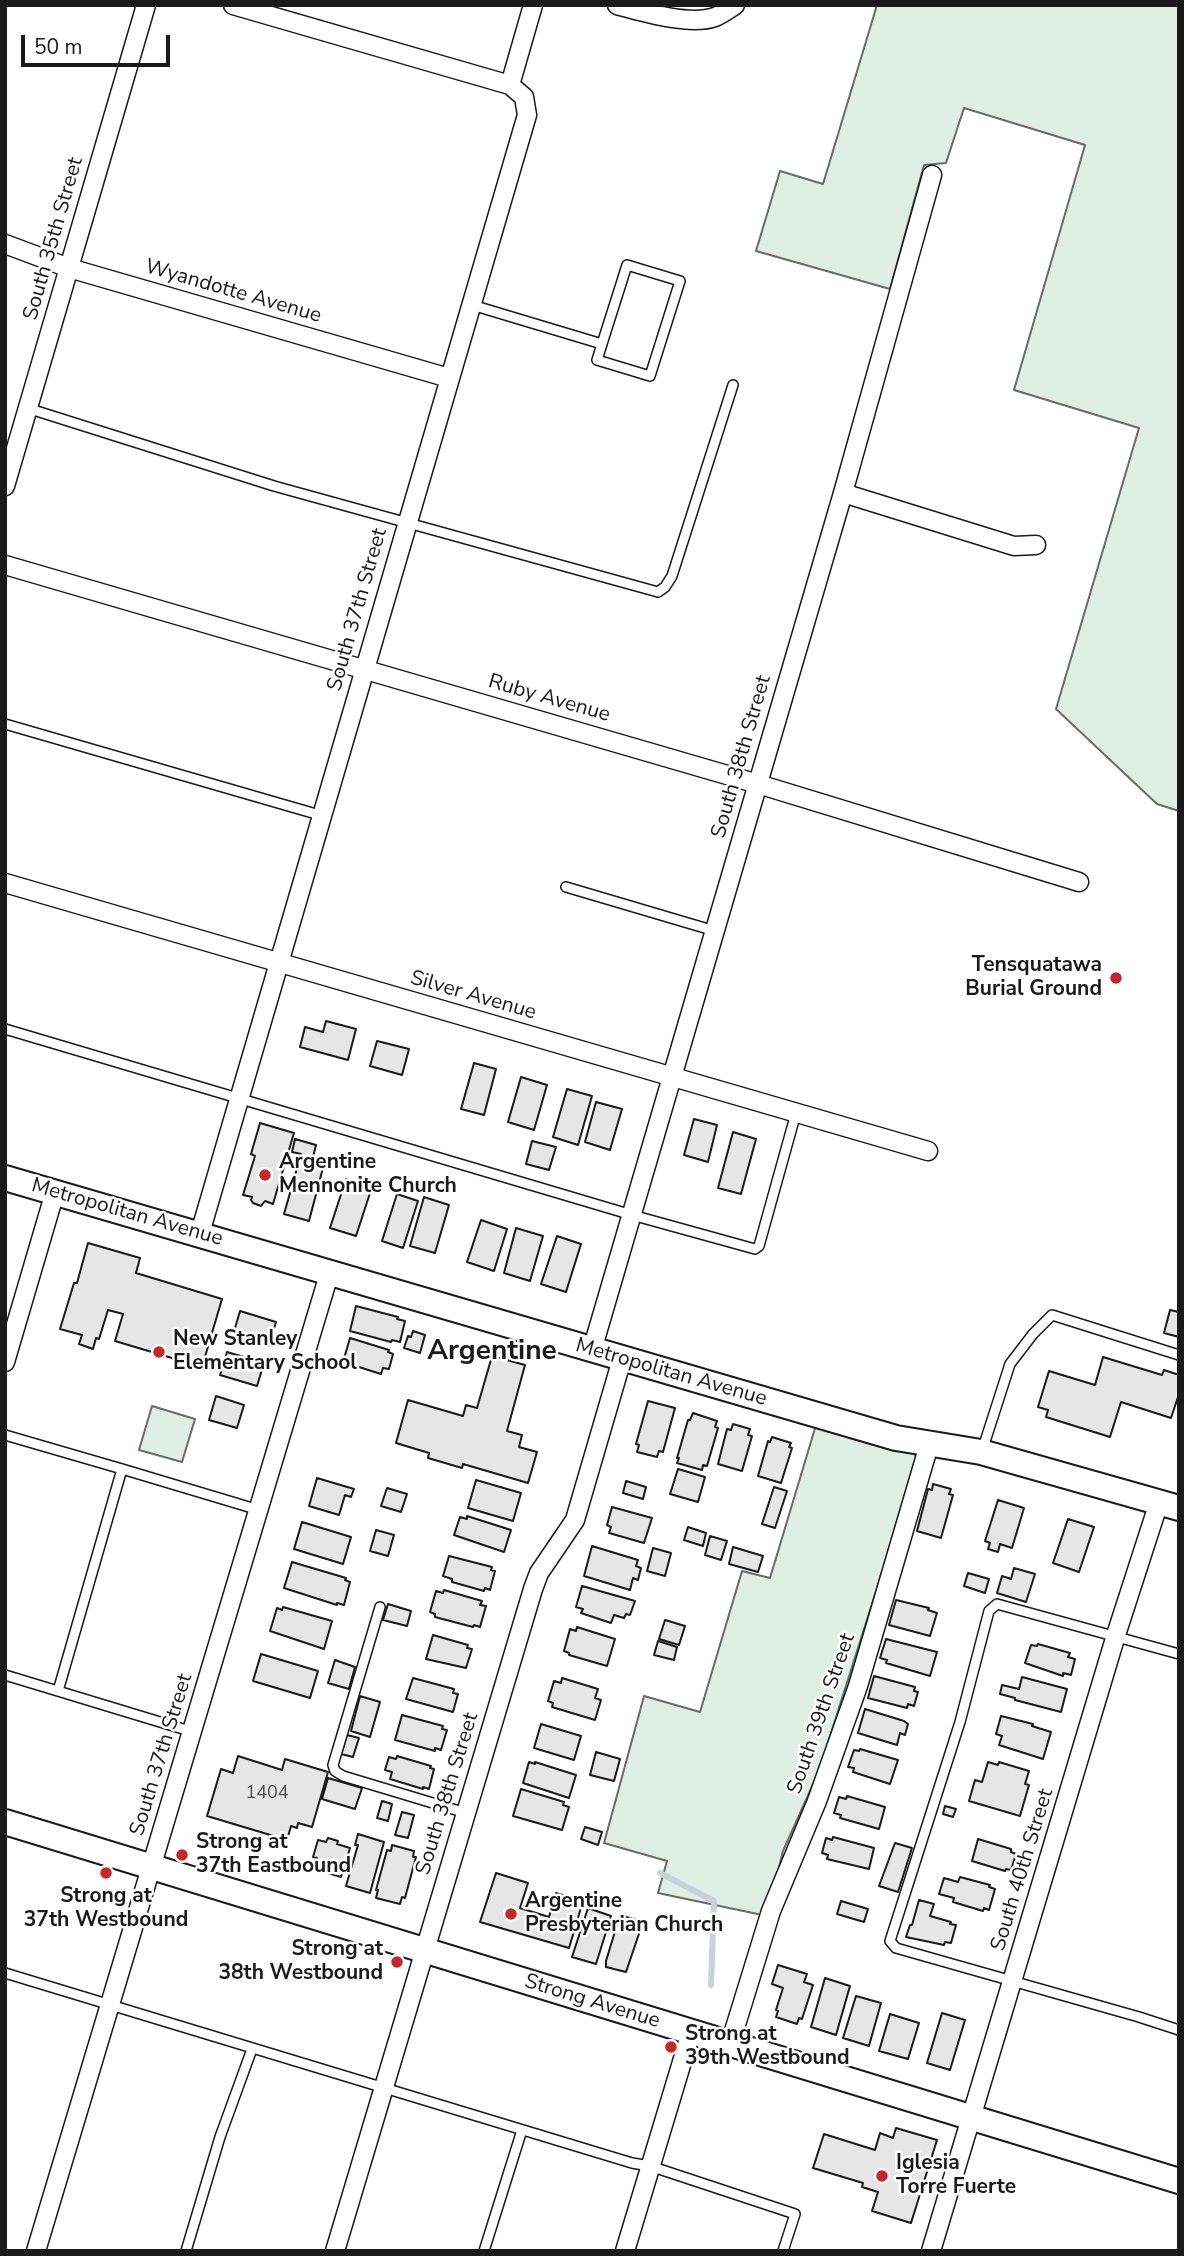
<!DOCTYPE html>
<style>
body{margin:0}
#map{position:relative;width:1184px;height:2256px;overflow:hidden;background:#fff;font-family:"Nunito Sans",sans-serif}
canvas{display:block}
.frame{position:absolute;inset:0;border:7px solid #1a1a1a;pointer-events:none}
.scale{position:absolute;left:21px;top:35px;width:149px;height:32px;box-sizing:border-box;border:4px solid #1a1a1a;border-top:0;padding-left:9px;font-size:21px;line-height:24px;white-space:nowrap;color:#1a1a1a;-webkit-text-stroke:5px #fff;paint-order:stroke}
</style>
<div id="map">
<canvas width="1184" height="2256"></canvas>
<div class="frame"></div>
<div class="scale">50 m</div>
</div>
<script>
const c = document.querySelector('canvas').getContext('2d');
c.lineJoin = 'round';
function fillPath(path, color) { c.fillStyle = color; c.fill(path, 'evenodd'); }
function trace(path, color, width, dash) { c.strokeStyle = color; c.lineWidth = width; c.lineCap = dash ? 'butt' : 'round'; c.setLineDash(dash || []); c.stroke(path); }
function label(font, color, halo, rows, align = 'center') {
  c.font = font + ' "Nunito Sans",sans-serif'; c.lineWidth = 5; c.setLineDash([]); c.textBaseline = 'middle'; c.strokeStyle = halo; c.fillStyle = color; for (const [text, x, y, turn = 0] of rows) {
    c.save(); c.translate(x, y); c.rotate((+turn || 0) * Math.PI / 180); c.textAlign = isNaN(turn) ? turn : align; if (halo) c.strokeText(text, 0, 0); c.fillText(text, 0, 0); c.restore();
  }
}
const green = new Path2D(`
 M877,5H1179V811L1157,804L1056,709L1139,428L1014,390L1085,145L964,108L946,163L924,165L890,289L756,251L780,171L823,184Z
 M152,1406L195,1419L182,1462L139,1450Z
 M816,1425L914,1453L916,1457V1465L819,1771L783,1851L767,1916L658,1893L667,1861L604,1843L644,1696L700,1712L742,1571L770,1578Z`);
fillPath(green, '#e0efe3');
trace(green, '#6a6a6a', 2);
trace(new Path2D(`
 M660,1873L714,1901L711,1985`), '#c6d2dc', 6);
const building = new Path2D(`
 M326,1021L356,1029L348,1060L300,1047L305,1027L323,1032Z
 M377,1041L409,1049L402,1075L370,1066Z
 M474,1063L496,1069L484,1115L461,1109Z
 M521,1077L547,1085L534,1130L508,1122Z
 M567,1089L592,1096L578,1145L553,1137Z
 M596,1102L622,1109L610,1150L585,1142Z
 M694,1119L717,1125L708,1162L684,1155Z
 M260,1123L294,1133L273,1204L265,1201L261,1206L253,1203L251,1200L252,1197L243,1195L255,1156L251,1154Z
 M733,1132L756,1139L741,1194L718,1188Z
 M295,1139L316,1145L312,1161L324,1164L309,1221L284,1214L301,1154L292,1152Z
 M532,1141L556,1147L549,1170L526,1164Z
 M346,1179L372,1187L356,1236L330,1228Z
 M397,1194L418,1201L403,1248L382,1241Z
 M424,1197L449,1205L435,1253L410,1246Z
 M481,1220L507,1229L494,1271L467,1262Z
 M516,1228L543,1236L530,1281L504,1273Z
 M557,1236L581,1244L566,1292L541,1284Z
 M88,1243L140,1258L136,1273L222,1299L202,1367L115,1341L123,1314L108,1310L99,1339L96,1338L93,1349L79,1344L82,1335L60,1329L74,1283H77Z
 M356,1306L398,1317L397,1319L405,1321L400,1342L392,1340L391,1342L350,1331Z
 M1170,1310L1179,1312V1337L1164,1333Z
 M240,1311L276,1322L269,1346L233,1335Z
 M413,1331L425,1335L420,1353L404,1348L408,1336L411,1337Z
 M350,1338L389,1350L388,1352L393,1354L389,1369L383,1368L381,1374L343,1362Z
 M227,1352L264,1363L257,1386L220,1375Z
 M492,1356L525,1365L507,1431L522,1435L519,1447L537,1452L528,1483L463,1464L462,1468L428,1458L429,1453L396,1443L408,1400L463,1416L466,1405L477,1408Z
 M1103,1357L1162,1375L1164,1370L1179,1375V1394L1171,1418L1121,1402L1110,1437L1046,1417L1048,1410L1038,1407L1049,1371L1095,1385Z
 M216,1396L244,1405L237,1428L209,1420Z
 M648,1401L675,1408L663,1452L659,1451L657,1457L637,1452L639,1445L636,1444Z
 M693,1413L717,1421L715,1427L718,1428L707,1466L703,1465L702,1470L677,1463L679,1458H677L688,1420H690Z
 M733,1424L750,1429L748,1435L752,1436L742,1471L718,1464L727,1429L731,1430Z
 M772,1437L791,1443L789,1447L792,1448L781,1483L758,1476L768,1441L770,1442Z
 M678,1469L705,1477L698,1502L670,1494Z
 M317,1478L354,1489L351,1497L345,1495L339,1515L309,1506Z
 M476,1480L521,1493L513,1521L468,1508Z
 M626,1481L646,1487L643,1499L623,1493Z
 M933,1484L951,1489L949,1494L953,1495L941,1538L917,1531L928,1489L932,1490Z
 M774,1487L787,1491L775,1528L762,1524Z
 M387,1488L407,1494L401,1512L381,1506Z
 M998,1500L1024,1508L1012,1548L1000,1544L998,1552L988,1549L990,1543L985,1541Z
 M612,1507L652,1518L644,1543L609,1533L611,1527L607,1525Z
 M467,1516L511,1530L504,1552L454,1535L460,1517L467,1519Z
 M1068,1519L1094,1527L1079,1572L1053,1563Z
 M302,1522L351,1537L343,1564L294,1549Z
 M688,1527L706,1533L703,1546L684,1540Z
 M376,1530L394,1535L388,1556L370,1551Z
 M710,1536L727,1541L721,1560L705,1555Z
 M592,1546L638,1560L636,1566L641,1568L638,1580L633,1578L630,1590L584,1576Z
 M733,1547L763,1556L758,1572L729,1564Z
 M653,1548L671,1553L665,1576L647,1571Z
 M449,1556L492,1567L491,1570L495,1571L490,1590L485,1588L484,1591L452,1582V1579L443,1576Z
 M292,1562L346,1578L345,1580L350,1582L344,1605L337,1603V1605L284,1588Z
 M1014,1568L1035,1574L1026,1602L997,1593L1002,1576L1011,1579Z
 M968,1573L989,1579L985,1593L964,1586Z
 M582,1586L635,1601L630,1615L626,1614L624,1618L614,1615L611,1623L581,1613L583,1609L576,1607Z
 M444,1590L482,1601L480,1605L486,1606L480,1627L474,1625L473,1627L435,1617V1614L430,1612L436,1591L443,1593Z
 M896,1600L929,1608L928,1610L937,1613L930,1636L889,1625Z
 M388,1604L411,1611L407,1626L383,1620Z
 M283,1607L332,1621L324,1649L270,1631L277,1608L282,1610Z
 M665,1620L685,1626L679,1645L659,1639Z
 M577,1627L615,1639L607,1666L569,1655V1653L564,1651L570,1629L576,1631Z
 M433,1635L468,1645L467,1648L472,1649L466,1668L426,1659Z
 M886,1639L937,1652L930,1676L886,1663L887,1660L880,1658Z
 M658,1641L677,1647L674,1660L654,1655Z
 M1038,1644L1070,1653L1068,1657L1075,1659L1071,1675L1063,1673V1676L1025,1663L1031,1645L1037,1646Z
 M261,1654L318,1671L310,1698L253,1681Z
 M335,1660L355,1667L349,1689L328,1683Z
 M874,1676L915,1687L914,1691L918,1692L914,1706L908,1704L907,1708L868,1698Z
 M1022,1677L1067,1689L1061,1712L1015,1700V1698L1000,1694L1002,1685L1019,1689Z
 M413,1678L454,1689L453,1693L458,1694L453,1712L406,1699Z
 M562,1678L598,1689L595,1698L601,1700L595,1720L552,1707L553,1703L548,1701L554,1681L561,1683Z
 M360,1696L380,1702L370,1737L351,1731Z
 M865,1709L904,1721L908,1724L905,1735L900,1733L897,1745L858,1733Z
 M402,1715L443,1726L442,1729L447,1730L441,1750L435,1748V1751L395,1740Z
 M1001,1716L1033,1724L1032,1726L1051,1732L1043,1759L999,1745L1002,1736L996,1734Z
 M541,1724L581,1736L574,1760L534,1748Z
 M347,1735L359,1738L353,1757L341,1754Z
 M860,1749L898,1760L890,1784L853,1772L854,1768L848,1767L854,1750L859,1751Z
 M596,1752L620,1759L614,1781L590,1775Z
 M238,1756L282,1770L285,1759L328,1772L312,1827L298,1823L297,1828L291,1826L287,1840L207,1816L221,1769L233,1773Z
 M397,1756L431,1766L430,1768L434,1769L429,1789L423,1787V1789L390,1779L392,1772L385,1770L389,1757L396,1759Z
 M529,1762L535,1764V1762L576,1775L569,1798L523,1783Z
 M988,1762L998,1765L999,1762L1029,1771L1025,1784L1029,1785L1020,1816L969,1801L975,1780L982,1782Z
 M328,1778L362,1788L355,1809L322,1799Z
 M521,1789L564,1802L563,1805L569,1807L562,1830L513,1816Z
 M847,1796L885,1807L879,1829L840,1818L841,1815L834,1813L839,1797L846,1799Z
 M382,1801L392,1804L388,1821L377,1818Z
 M945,1806L956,1809L953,1817L943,1814Z
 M402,1812L414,1815L408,1838L395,1835Z
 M585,1827L602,1832L598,1845L581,1839Z
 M358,1834L384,1842L370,1893L346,1886L358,1845H355Z
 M833,1837L874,1848L869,1869L827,1859L828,1855L822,1853L826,1838L832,1840Z
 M328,1838L338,1841L337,1844L350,1848L341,1877L314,1869L317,1858L313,1857L318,1840L326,1842Z
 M978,1839L1011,1849V1852L1016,1854L1011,1870L1006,1869L1005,1871L972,1861Z
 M895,1843L912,1848L898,1892L879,1886Z
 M392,1845L414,1851L413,1857H416L405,1898L402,1897L400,1904L376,1898L378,1890H376L387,1850L391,1851Z
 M496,1873L528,1883L520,1908L549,1917L556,1893L583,1901L569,1948L480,1922Z
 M960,1877L990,1885L989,1887L995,1889L989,1910L984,1908L983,1911L953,1902L954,1898L939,1894L944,1878L958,1882Z
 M919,1900L934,1904L930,1916L951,1922L950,1924L956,1925L951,1943L945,1942L944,1945L906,1937L910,1925H912Z
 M841,1901L868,1909L864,1922L837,1914Z
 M588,1908L611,1916L596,1964L572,1957Z
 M620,1915L643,1922L626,1972L606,1967V1961Z
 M778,1965L807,1974L804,1982L813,1985L802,2019L799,2018L797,2024L776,2017L778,2011L776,2010L783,1988L772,1984Z
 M825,1978L850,1986L836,2035L811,2027Z
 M856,1996L881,2003L869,2046L843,2038Z
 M942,2013L965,2020L950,2070L927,2063Z
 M890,2014L919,2023L908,2059L879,2051Z
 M896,2128L937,2140L911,2223L872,2211L878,2192L862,2187L863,2183L813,2168L824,2134L875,2150L880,2133L893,2138Z`);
fillPath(building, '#e6e6e6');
trace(building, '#1a1a1a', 2);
const lane = new Path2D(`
 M472,305L602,344L627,265L680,281L650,376L597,360L602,344
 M27,408L274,486L658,592L665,587L672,576L733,385
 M5,724L323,816
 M566,887L715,931
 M5,1029L632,1215L755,1249L759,1246L796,1113
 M5,1435L122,1469
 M982,1451L1010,1364L1033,1334L1052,1315L1179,1355
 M380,1607L333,1765L335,1771L343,1776L466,1813
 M1179,1654L997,1604L989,1611L960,1722L890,1941L896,1948L1139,2017L1179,2030
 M5,1675L193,1732
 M58,1691L122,1469L259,1510
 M5,1973L632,2163L650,2166L795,2214L783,2251
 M186,2251L220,2137L252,2049
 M484,2251L522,2130`);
const street = new Path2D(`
 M617,5C643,12 690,26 715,17C722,14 729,9 735,5
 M510,85L533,5
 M5,244L69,268L449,378
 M5,486L146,5
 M843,493L1014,546L1036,545
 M5,565L758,784L1079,882
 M5,883L928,1151
 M200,1233L527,115L524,97L510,85L233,5
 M592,1350L843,493L932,175
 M5,1362L55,1192
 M730,2044L771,1911L817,1801L858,1686L929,1445
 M36,2251L330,1271
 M335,2251L533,1589L539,1573L575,1520L622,1359
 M625,2251L691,2032
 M931,2251L1116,1635L1159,1502`);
const secondary = new Path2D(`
 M5,1178L896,1438L981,1452L1179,1508
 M5,1822L1179,2181`);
trace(lane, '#1a1a1a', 12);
trace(street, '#1a1a1a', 21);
trace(secondary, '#1a1a1a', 28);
trace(lane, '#fff', 9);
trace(street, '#fff', 18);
trace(secondary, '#fff', 24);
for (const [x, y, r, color] of [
 [1116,978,7,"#c62828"],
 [265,1175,7,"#c62828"],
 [159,1352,7,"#c62828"],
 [182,1855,7,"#c62828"],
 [106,1873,7,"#c62828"],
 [511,1914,7,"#c62828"],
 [397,1962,7,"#c62828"],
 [671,2047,7,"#c62828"],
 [882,2176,7,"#c62828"]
]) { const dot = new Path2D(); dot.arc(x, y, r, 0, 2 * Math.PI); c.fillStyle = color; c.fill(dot); trace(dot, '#fff', 2.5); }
label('18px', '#4d4d4d', null, [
 ["1404",267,1794]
]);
label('21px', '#1a1a1a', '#fff', [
 ["South 35th Street",54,239,-74],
 ["Wyandotte Avenue",233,292,16],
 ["South 37th Street",358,610,-74],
 ["Ruby Avenue",549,699,16],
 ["South 38th Street",742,757,-74],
 ["Silver Avenue",473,996,16],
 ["Metropolitan Avenue",127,1213,16],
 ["Metropolitan Avenue",671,1373,16],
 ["South 39th Street",822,1714,-71],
 ["South 37th Street",162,1755,-73],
 ["South 38th Street",448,1794,-73],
 ["South 40th Street",1023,1870,-73],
 ["Strong Avenue",592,2002,17]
]);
label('bold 21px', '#1a1a1a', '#fff', [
 ["Tensquatawa",1102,966,"right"],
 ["Burial Ground",1102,990,"right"],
 ["Argentine",279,1163],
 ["Mennonite Church",279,1187],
 ["New Stanley",173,1340],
 ["Elementary School",173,1364],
 ["Strong at",196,1843],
 ["37th Eastbound",196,1867],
 ["Strong at",106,1897,"center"],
 ["37th Westbound",106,1921,"center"],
 ["Argentine",525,1902],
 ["Presbyterian Church",525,1926],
 ["Strong at",383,1950,"right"],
 ["38th Westbound",383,1974,"right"],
 ["Strong at",685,2035],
 ["39th Westbound",685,2059],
 ["Iglesia",896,2164],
 ["Torre Fuerte",896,2188]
], 'left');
label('bold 28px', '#1a1a1a', '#fff', [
 ["Argentine",492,1352]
]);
</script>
